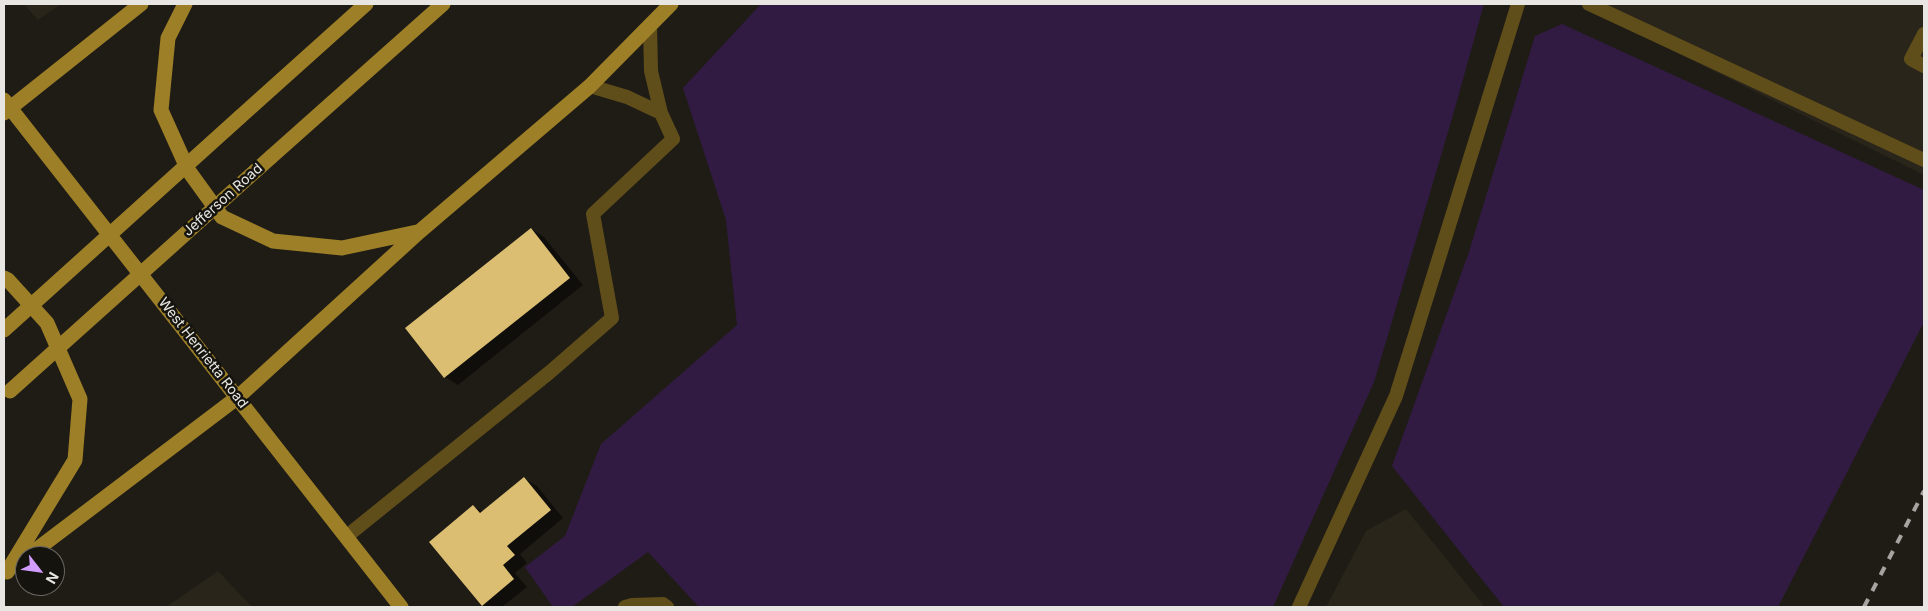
<!DOCTYPE html>
<style>
body{margin:0}
#map{position:relative;width:1928px;height:611px;overflow:hidden;background:#1f1c16;font-family:Inter,sans-serif}
canvas{display:block}
.frame{position:absolute;inset:0;border:5px solid #e7e6e2;pointer-events:none}
.north{position:absolute;left:15px;top:546px;width:50px;height:50px;box-sizing:border-box;background:#15130e;border:1px solid #696763;border-radius:50%;rotate:120deg;font-size:14px;font-weight:700;line-height:20px;text-align:center;color:#e7e6e2}
.north::after{content:'';display:block;margin:auto;width:18px;height:22px;background:#d29dfd;clip-path:polygon(50% 0,100% 100%,50% 72%,0 100%)}
</style>
<div id="map">
<canvas width="1928" height="611"></canvas>
<div class="frame"></div>
<div class="north">N</div>
</div>
<script>
const c = document.querySelector('canvas').getContext('2d');
c.lineJoin = 'round';
function fillPath(path, color) { c.fillStyle = color; c.fill(path, 'evenodd'); }
function trace(path, color, width, dash) { c.strokeStyle = color; c.lineWidth = width; c.lineCap = dash ? 'butt' : 'round'; c.setLineDash(dash || []); c.stroke(path); }
function label(font, color, halo, rows, align = 'center') {
  c.font = font + ' Inter,sans-serif'; c.lineWidth = 5; c.setLineDash([]); c.textBaseline = 'middle'; c.strokeStyle = halo; c.fillStyle = color; for (const [text, x, y, turn = 0] of rows) {
    c.save(); c.translate(x, y); c.rotate((+turn || 0) * Math.PI / 180); c.textAlign = isNaN(turn) ? turn : align; if (halo) c.strokeText(text, 0, 0); c.fillText(text, 0, 0); c.restore();
  }
}
fillPath(new Path2D(`
 M24,4H61L38,20Z
 M1578,4H1924V175Z
 M1406,509L1485,607H1326L1366,531Z
 M218,571L252,607H166Z`), '#2a251a');
fillPath(new Path2D(`
 M761,4H1484L1453,115L1374,382L1273,607H699L648,552L572,607H553L525,567L565,536L601,444L737,325L726,220L683,88Z
 M1562,24L1924,190V322L1778,607H1504L1392,466L1469,252L1535,36Z`), '#321b43');
fillPath(new Path2D(`
 M531,229L544,237L583,285L458,385L445,377Z
 M524,479L537,486L563,518L520,554L527,563L515,573L527,587L502,607H486L482,605L473,506L483,512Z`), '#0007');
fillPath(new Path2D(`
 M531,228L570,278L444,378L405,328Z
 M524,477L551,510L507,546L515,555L503,565L514,579L482,606L429,542L473,505L480,513Z`), '#dbbe72');
trace(new Path2D(`
 M1589,4L1924,160
 M1924,34L1911,59L1924,66
 M590,86L627,97L661,113
 M347,536L550,372L612,318L593,214L673,139L661,113L651,71L650,25
 M625,607L632,605L663,604L667,607
 M1299,607L1396,396L1518,4`), '#604e1a', 14);
trace(new Path2D(`
 M185,4L168,38L161,110L188,170L222,217L273,241L342,248L417,232
 M4,100L401,607
 M4,113L141,4
 M240,117L366,4
 M271,157L443,4
 M4,278L8,280L47,323L80,399L75,460L7,572
 M28,556L238,397L419,232L590,86L671,4`), '#9d7f27', 15);
trace(new Path2D(`
 M1864,607L1924,491`), '#a6a4a0', 4, [9, 9]);
trace(new Path2D(`
 M4,330L240,117
 M10,391L271,157`), '#9d7f27', 15);
label('14px', '#e7e6e2', '#15130e', [
 ["Jefferson Road",223,200,-42],
 ["West Henrietta Road",203,353,52]
]);
</script>
